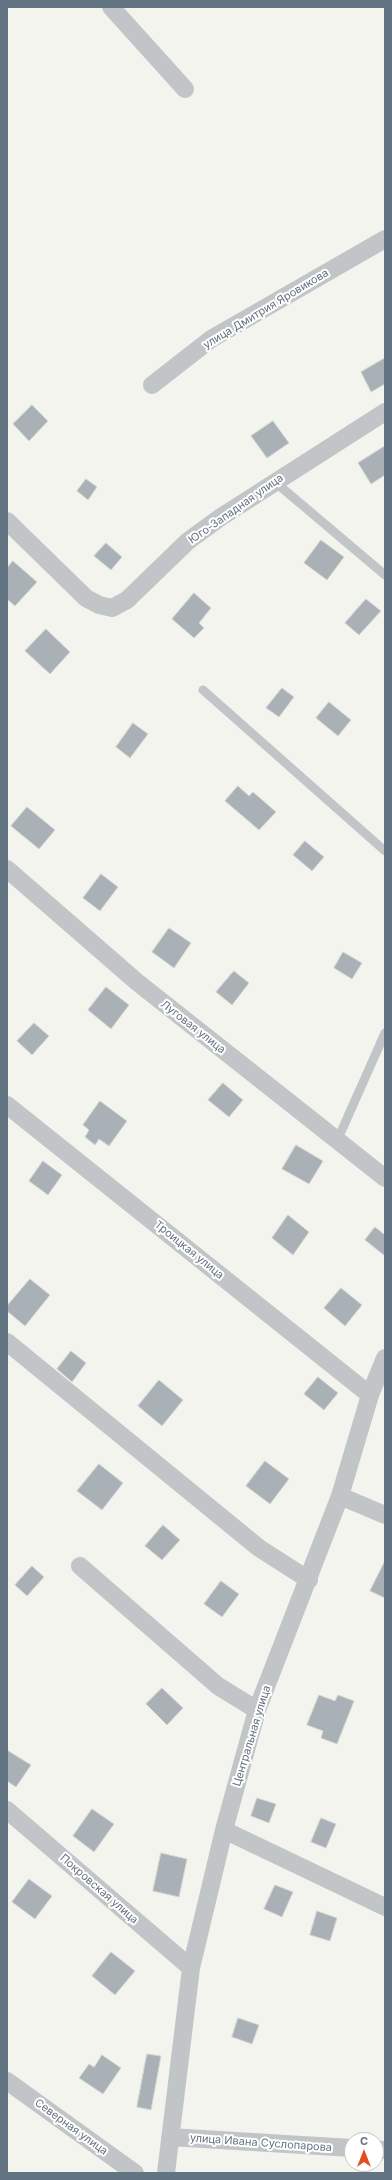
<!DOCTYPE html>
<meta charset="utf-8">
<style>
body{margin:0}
#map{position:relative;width:392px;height:2180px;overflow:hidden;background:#f4f4ef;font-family:Inter,sans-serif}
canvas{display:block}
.frame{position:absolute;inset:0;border:8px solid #627381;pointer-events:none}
.north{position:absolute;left:344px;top:2132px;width:40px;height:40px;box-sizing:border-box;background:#fff;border:1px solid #c0c7cd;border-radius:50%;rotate:0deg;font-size:11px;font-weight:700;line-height:16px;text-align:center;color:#627381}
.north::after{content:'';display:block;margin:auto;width:14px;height:18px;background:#e44d1f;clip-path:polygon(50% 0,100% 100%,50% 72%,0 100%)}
</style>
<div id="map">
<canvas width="392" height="2180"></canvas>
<div class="frame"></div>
<div class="north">С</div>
</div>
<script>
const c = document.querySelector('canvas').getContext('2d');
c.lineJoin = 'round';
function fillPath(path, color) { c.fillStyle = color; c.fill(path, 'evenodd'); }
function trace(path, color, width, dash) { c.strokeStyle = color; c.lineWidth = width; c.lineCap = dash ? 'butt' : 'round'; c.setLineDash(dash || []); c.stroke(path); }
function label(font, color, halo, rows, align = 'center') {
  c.font = font + ' Inter,sans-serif'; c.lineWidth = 4; c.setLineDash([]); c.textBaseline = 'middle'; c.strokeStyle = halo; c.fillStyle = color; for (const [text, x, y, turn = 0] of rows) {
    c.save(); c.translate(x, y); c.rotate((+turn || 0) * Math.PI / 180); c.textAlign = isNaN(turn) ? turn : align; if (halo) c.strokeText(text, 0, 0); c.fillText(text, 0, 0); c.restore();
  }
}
const building = new Path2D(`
 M385,358V384L371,392L361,372Z
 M32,405L48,421L29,441L13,424Z
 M273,421L289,443L267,458L251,436Z
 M385,446V475L371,484L358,463Z
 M86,479L97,487L88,500L77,491Z
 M321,540L344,557L327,580L304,563Z
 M106,543L122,557L111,570L94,556Z
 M13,561L37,582L15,606L7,599V568Z
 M194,593L211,608L199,623L204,628L194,638L172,619Z
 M366,599L381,611L359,635L345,623Z
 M46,629L70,652L50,674L25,651Z
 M282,688L294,697L279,717L266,708Z
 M329,702L351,720L338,736L316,718Z
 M133,723L148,734L130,758L116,747Z
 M238,786L249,796L253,792L276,812L259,830L225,801Z
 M27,807L55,830L39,849L11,826Z
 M305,841L324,857L312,871L293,855Z
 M101,874L118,887L100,911L83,898Z
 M169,928L191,943L174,968L152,952Z
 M343,952L362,963L352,979L334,968Z
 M234,971L249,983L232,1005L216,992Z
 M106,987L129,1005L111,1029L88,1010Z
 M34,1023L49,1036L32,1055L17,1041Z
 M223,1083L243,1100L229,1117L208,1100Z
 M100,1101L127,1121L109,1146L99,1139L95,1145L85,1137L89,1130L83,1125Z
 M296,1145L323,1161L309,1184L282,1169Z
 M43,1161L62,1175L48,1195L29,1181Z
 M288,1215L309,1232L293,1255L272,1238Z
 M375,1227L385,1235V1256L365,1240Z
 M30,1279L50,1295L25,1326L7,1311V1306Z
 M341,1288L362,1305L345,1326L324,1308Z
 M71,1351L86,1363L72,1382L57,1369Z
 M318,1377L338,1393L324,1410L304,1394Z
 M159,1380L183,1400L162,1426L138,1406Z
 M265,1461L289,1479L270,1504L246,1486Z
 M99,1464L123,1483L102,1510L77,1491Z
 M163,1525L180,1540L162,1560L145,1546Z
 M385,1561V1598L370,1591Z
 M32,1566L44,1577L27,1596L15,1585Z
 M221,1581L239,1594L222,1617L204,1604Z
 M162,1688L183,1708L167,1725L146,1704Z
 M319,1695L335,1701L338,1695L354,1701L337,1744L321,1738L323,1731L307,1725Z
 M7,1750L31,1765L16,1787L7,1781Z
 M257,1798L276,1804L269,1823L251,1816Z
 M92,1809L114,1824L94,1852L73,1836Z
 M321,1818L336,1824L326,1848L311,1842Z
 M161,1853L187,1859L179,1897L153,1891Z
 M29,1879L52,1896L35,1919L12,1902Z
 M275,1885L293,1892L282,1917L264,1909Z
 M317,1911L337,1918L330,1941L310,1935Z
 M111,1952L135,1971L115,1995L92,1976Z
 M238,2018L259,2025L252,2044L232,2037Z
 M147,2054L161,2056L151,2110L137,2107Z
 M102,2055L121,2068L103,2094L79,2078L89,2064L94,2067Z`);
fillPath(building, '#a9b1b6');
trace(building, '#d5d5d2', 1);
trace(new Path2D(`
 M275,482L385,575
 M203,690L385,851
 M337,1141L385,1033`), '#c1c5c8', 9);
trace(new Path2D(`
 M111,7L185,89
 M152,385L211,339L385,239
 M7,521L86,598L99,605L112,608L127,600L188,541L221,517L385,412
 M7,869L137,982L385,1178
 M7,1105L370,1395
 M7,1342L259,1548L309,1580
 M340,1496L385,1515
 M80,1566L218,1686L257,1710
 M7,1810L191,1968
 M224,1830L385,1907
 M7,2081L135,2173
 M170,2137L352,2148
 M376,2150H385
 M166,2173L191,1968L224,1830L257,1710L340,1496L370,1395L385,1358`), '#c1c5c8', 18);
label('11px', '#627381', '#fff', [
 ["улица Дмитрия Яровикова",266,309,-31],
 ["Юго-Западная улица",236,509,-35],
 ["Луговая улица",193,1027,38],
 ["Троицкая улица",189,1250,39],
 ["Центральная улица",252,1736,-73],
 ["Покровская улица",99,1889,41],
 ["Северная улица",71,2127,36],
 ["улица Ивана Суслопарова",261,2143,4]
]);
</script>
